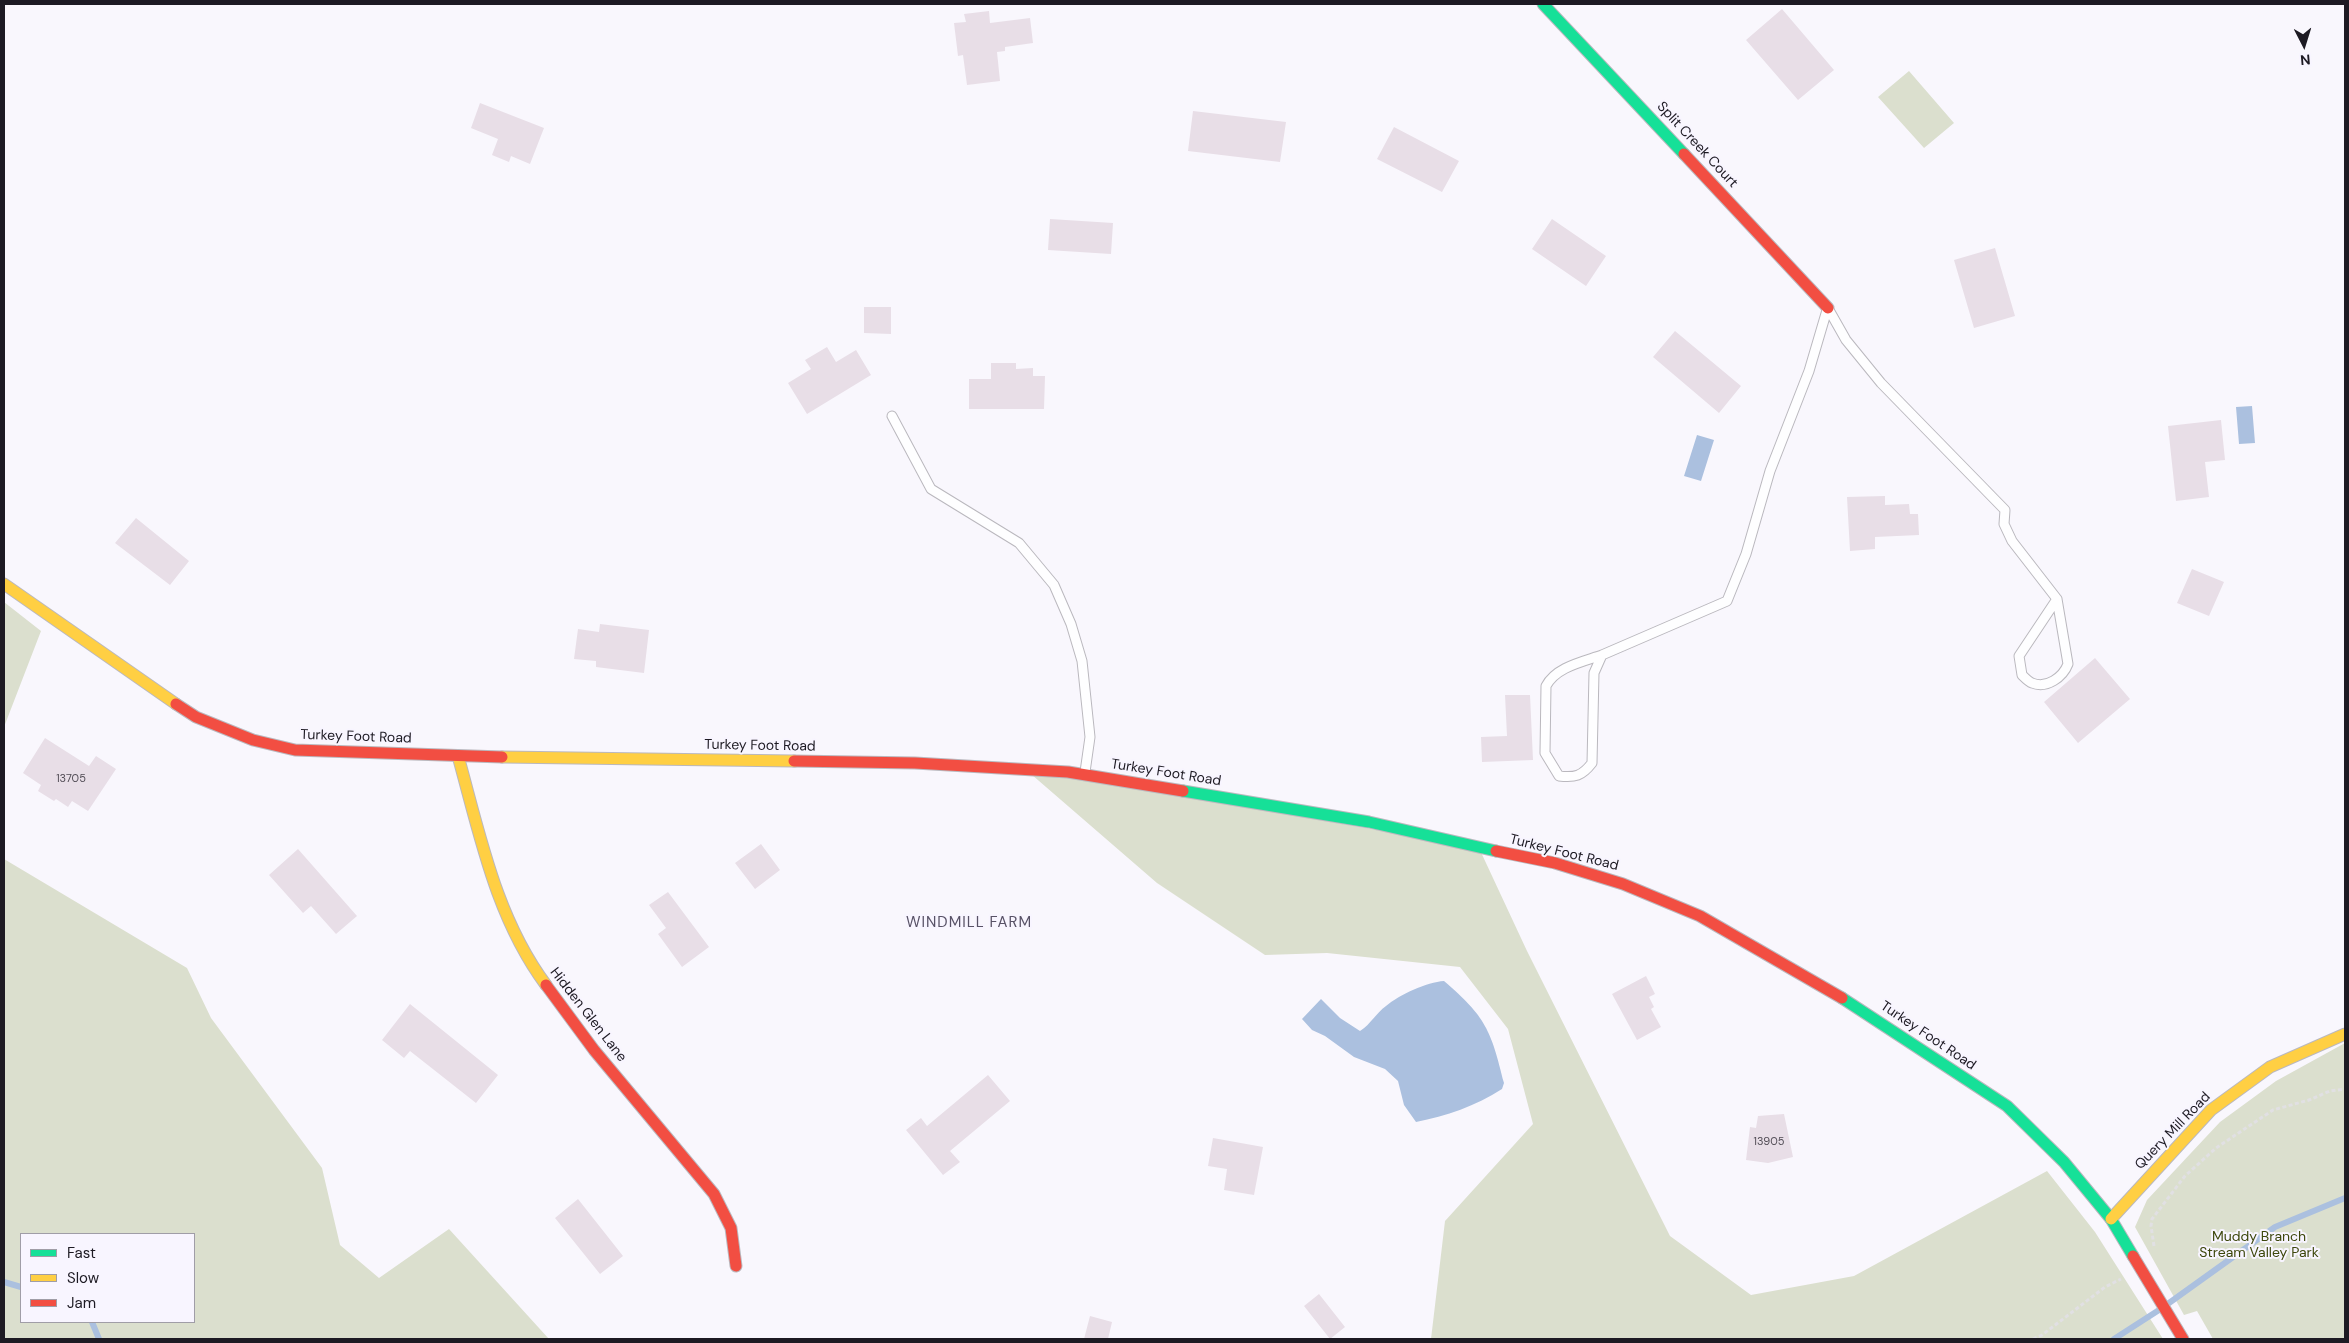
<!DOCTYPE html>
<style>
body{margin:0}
#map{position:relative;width:2349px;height:1343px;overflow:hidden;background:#f9f7fd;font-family:"DM Sans",sans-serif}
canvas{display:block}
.frame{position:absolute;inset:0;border:5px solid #1d1a23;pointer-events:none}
.legend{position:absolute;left:20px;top:1233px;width:175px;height:90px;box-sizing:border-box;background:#f8f5ff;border:1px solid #a09da7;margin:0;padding:6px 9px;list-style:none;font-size:15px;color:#1d1a23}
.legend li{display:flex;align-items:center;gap:10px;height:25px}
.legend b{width:25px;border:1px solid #a09da7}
.north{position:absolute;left:2279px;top:20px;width:50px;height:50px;-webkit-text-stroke:4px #f8f5ff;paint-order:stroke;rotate:175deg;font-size:14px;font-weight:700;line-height:20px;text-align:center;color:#1d1a23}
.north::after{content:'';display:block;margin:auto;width:18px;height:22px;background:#1d1a23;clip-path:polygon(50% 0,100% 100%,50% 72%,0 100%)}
</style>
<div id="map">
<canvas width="2349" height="1343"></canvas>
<div class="frame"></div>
<ul class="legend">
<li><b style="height:6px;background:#16e098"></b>Fast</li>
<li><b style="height:6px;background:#ffcf43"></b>Slow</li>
<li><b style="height:6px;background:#f24e42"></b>Jam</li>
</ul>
<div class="north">N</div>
</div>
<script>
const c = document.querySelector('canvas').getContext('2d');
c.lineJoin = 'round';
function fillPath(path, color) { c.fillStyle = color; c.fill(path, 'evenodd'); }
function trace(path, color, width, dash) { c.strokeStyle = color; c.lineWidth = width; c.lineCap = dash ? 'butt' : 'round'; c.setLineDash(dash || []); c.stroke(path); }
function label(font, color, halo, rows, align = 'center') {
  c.font = font + ' "DM Sans",sans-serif'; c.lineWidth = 4; c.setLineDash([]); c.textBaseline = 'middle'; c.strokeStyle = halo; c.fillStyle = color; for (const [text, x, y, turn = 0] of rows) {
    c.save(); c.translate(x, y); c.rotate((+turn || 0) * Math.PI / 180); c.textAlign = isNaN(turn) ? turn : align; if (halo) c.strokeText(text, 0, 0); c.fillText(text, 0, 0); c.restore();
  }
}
fillPath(new Path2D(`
 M1909,71L1954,123L1924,148L1878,97Z
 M4,602L41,631L4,727Z
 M1024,768L1479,848L1527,951L1670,1236L1751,1295L1854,1276L2047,1171L2095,1232L2163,1339H1431L1445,1221L1533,1124L1508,1029L1460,967L1327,953L1265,955L1157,883Z
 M4,859L187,968L211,1018L322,1168L340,1245L379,1278L449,1229L549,1339H4ZM194,1234V1322H21V1234Z
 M2345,1043V1339H2213L2197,1311L2184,1315L2135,1227L2147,1200L2220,1122L2276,1081Z`), '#dbdfce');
fillPath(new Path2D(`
 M2252,406L2255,443L2239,444L2236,407Z
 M1697,435L1714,440L1701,481L1684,476Z
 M1444,981C1486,1017 1491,1030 1504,1083L1502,1089C1476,1106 1446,1116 1416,1122L1404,1105L1398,1081L1385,1069L1354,1057L1325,1036L1312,1030L1302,1019L1321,999L1340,1018L1360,1031C1371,1024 1376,1013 1386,1006C1399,995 1427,982 1444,981Z`), '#abc0df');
trace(new Path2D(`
 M4,1282L21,1287
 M2169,1303L2275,1227L2345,1198
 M92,1322L99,1339
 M2114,1339L2159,1310`), '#abc0df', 6);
fillPath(new Path2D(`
 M1782,9L1834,70L1798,100L1746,40Z
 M989,11L990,23L1030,18L1033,43L1005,47V51L997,52L1000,81L967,85L963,55L958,56L954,23L966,22L964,14Z
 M480,103L544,128L530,164L511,156L509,162L492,155L498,139L471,128Z
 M1193,111L1286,122L1280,162L1188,151Z
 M1394,127L1459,161L1442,192L1377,159Z
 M1050,219L1113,223L1111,254L1048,250Z
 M1552,219L1606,256L1586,286L1532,249Z
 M1995,248L2015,316L1974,328L1954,260Z
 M864,307H891V334L864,333Z
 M1675,331L1741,386L1719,413L1653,357Z
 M827,347L836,362L856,350L871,375L807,414L788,383L811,369L805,360Z
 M991,363H1016V369L1033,368V376H1045L1044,409H969V379H991Z
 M2221,420L2225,460L2205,462L2209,497L2176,501L2168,426Z
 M1885,496V505L1909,504L1910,514H1918L1919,535L1875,537V549L1850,551L1847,497Z
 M136,518L189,561L170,585L115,543Z
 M2192,569L2224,582L2209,616L2177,603Z
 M600,624L649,630L644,673L596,667V661L574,659L578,629L599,632Z
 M2095,658L2130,699L2078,743L2044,702Z
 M1505,695H1530L1533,760L1482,762L1481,737L1507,736Z
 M45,738L89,766L96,756L116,769L88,811L72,801L68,807L56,799L54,801L38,791L41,785L23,773Z
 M761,844L780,870L755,889L735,863Z
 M298,849L357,916L336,934L311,906L303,913L269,875Z
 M668,892L709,947L682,967L658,934L666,928L649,905Z
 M1646,976L1655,994L1649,997L1654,1007L1651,1009L1661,1027L1637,1040L1612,994Z
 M410,1004L498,1075L476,1103L410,1051L404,1058L382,1040Z
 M988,1075L1010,1101L950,1151L960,1162L943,1175L906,1130L921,1118L927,1126Z
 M1784,1114L1793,1157L1768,1163L1746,1160L1750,1127L1756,1128L1758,1116Z
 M1213,1138L1263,1147L1254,1195L1224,1190L1227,1169L1208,1166Z
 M578,1199L623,1256L600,1274L555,1218Z
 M1319,1294L1345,1327L1330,1339L1304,1306Z
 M1090,1316L1112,1322L1108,1339H1084Z`), '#e8dee7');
const lane = new Path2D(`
 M1829,310L1846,340L1881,383L2005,510L2004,524L2012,541L2057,599L2019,656L2022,675C2025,678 2029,682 2032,683C2047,689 2063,677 2068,664L2057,599
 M892,416L931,489L1019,543L1054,585L1071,624L1082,661L1090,737L1085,772
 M1602,655C1582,662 1556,667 1546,686L1545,753L1559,776C1575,778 1582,776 1592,763L1594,673L1602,655L1727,601L1746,554L1770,471L1809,371L1827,310`);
const fast = new Path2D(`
 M1543,4L1684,154
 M1183,791L1369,822L1496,851
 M1842,998L2007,1106L2064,1162L2111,1219L2133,1256`);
const slow = new Path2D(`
 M4,584L176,704
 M458,756C480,835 496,918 546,985
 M502,757L794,761
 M2111,1219L2211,1110L2270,1067L2345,1034`);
const jam = new Path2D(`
 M1684,154L1828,308
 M176,704L196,717L253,740L295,750L502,757
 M794,761L915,763L1068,772L1183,791
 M1496,851L1555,863L1623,884L1700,916L1842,998
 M546,985L594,1050L714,1194L731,1228L736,1266
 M2133,1256L2183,1339`);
trace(lane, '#bab8be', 11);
trace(fast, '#bab8be', 13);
trace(slow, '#bab8be', 13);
trace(jam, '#bab8be', 13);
trace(new Path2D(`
 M2154,1246L2151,1226L2152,1219L2185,1176L2216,1148L2273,1110L2309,1100L2330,1091L2345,1089
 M2033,1339L2042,1335L2105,1287L2121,1279`), '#e1e0e3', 3, [4, 2.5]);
trace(lane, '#fefeff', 9);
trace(fast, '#16e098', 11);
trace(slow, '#ffcf43', 11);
trace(jam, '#f24e42', 11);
label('11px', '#514c55', null, [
 ["13705",71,779],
 ["13905",1769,1142]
]);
label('14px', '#1d1a23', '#f8f5ff', [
 ["Split Creek Court",1697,145,47],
 ["Turkey Foot Road",356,737,2],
 ["Turkey Foot Road",760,746,1],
 ["Turkey Foot Road",1166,773,9],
 ["Turkey Foot Road",1564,853,14],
 ["Hidden Glen Lane",588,1015,52],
 ["Turkey Foot Road",1928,1036,34],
 ["Query Mill Road",2173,1131,-46]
]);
label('14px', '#3d470c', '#f8f5ff', [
 ["Muddy Branch",2259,1237],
 ["Stream Valley Park",2259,1253]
]);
c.letterSpacing = '1px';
label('15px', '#585266', '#f8f5ff', [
 ["WINDMILL FARM",969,923]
]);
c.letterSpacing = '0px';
</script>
